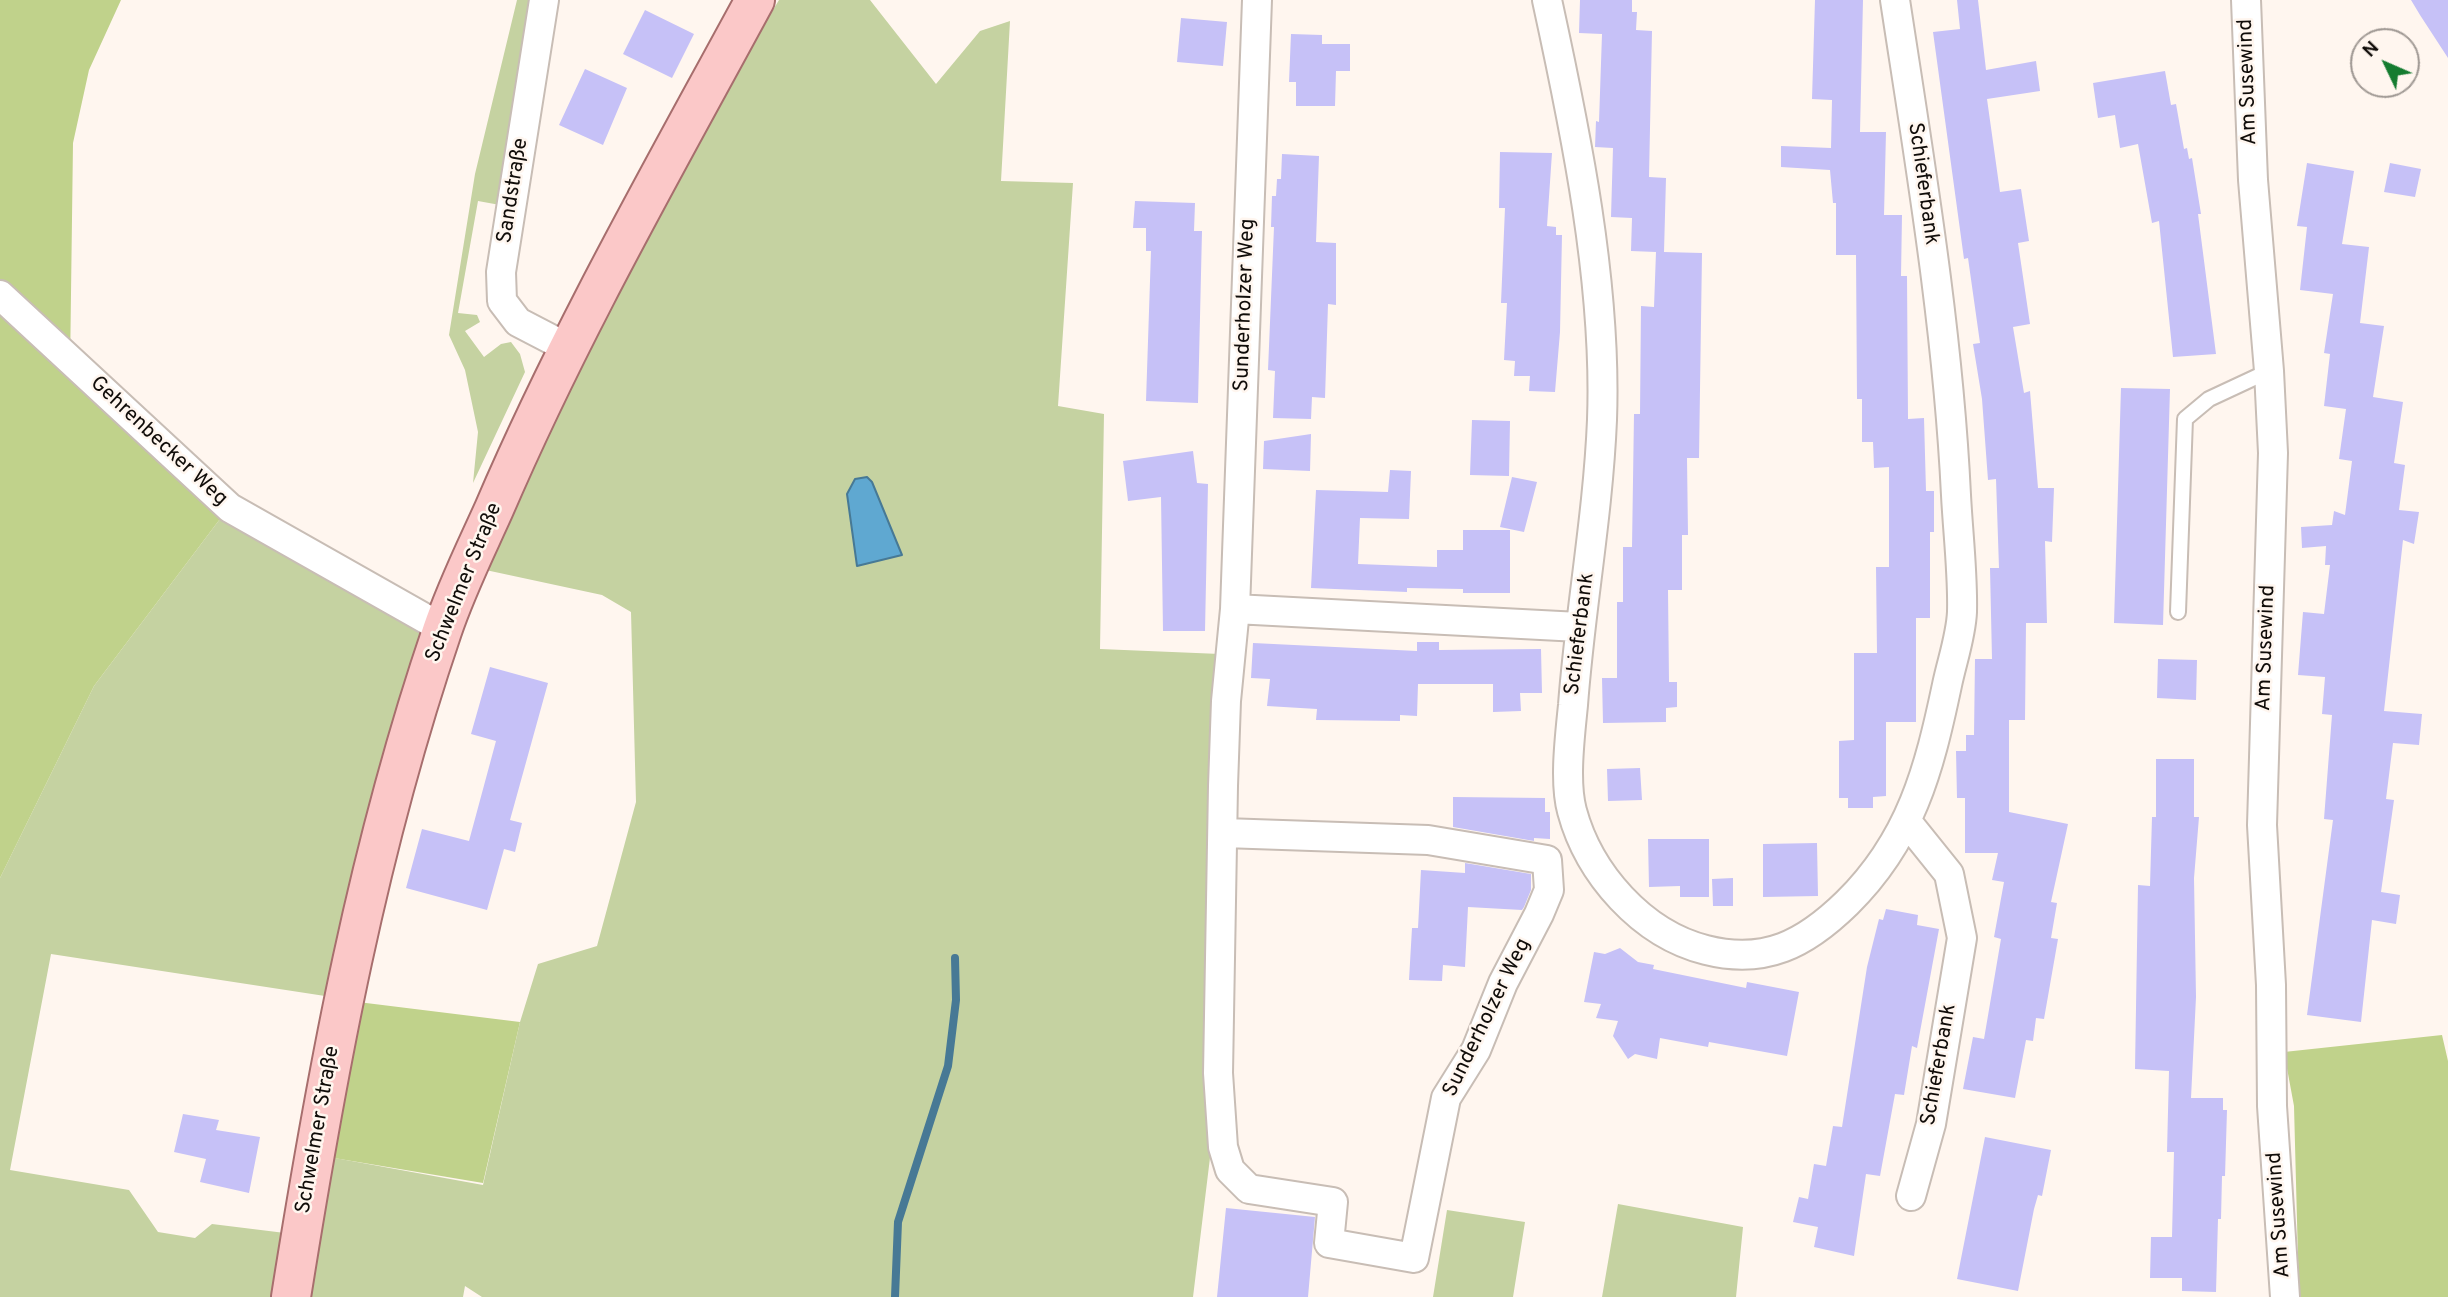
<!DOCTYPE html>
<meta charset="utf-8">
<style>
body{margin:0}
#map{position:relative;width:2448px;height:1297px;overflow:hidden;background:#fff6ef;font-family:Overpass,sans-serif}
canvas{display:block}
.north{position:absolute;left:2350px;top:28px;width:70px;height:70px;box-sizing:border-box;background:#fff6ef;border:2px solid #9f9893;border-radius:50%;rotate:314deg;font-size:19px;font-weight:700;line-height:28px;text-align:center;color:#100c09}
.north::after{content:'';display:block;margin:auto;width:24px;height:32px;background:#157c30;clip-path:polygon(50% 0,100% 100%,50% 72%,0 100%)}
</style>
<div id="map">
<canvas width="2448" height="1297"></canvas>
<div class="north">N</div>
</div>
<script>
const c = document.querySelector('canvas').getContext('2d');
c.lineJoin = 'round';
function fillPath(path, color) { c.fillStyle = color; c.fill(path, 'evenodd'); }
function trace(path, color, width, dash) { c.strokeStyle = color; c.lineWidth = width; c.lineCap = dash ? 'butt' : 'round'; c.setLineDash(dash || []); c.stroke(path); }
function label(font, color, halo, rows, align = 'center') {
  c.font = font + ' Overpass,sans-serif'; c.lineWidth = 5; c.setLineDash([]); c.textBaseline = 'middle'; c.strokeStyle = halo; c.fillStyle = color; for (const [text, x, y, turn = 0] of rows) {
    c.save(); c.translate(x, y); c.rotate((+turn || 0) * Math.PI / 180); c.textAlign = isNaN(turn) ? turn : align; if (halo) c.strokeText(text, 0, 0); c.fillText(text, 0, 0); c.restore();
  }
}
fillPath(new Path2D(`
 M517,0H536L500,205L478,201L458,313L477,315L480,322L465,331L484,357L501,344L511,342L520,354L525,372L473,483L478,432L465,370L449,335L475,174Z
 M779,0H870L936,84L980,31L1010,21L1001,181L1073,183L1058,406L1104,414L1100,649L1220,654L1214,1125L1193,1297H482L465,1286L463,1297H305L324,1156L483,1185L520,1022L538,964L597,946L636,802L631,612L602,595L481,569L678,168Z
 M223,515L417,626L423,636L368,814L325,996L51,954L10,1170L129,1190L158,1232L195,1238L212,1224L285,1233L275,1297H0V878L94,686Z
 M1618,1204L1743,1227L1736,1297H1602Z
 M1447,1210L1525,1222L1513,1297H1433Z`), '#c5d2a1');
fillPath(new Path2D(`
 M0,0H121L89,70L73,143L70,369L223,515L94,686L0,878Z
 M358,1002L520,1022L483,1183L328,1157Z
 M2442,1035L2448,1061V1297H2299L2294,1106L2284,1052Z`), '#c0d28b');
const water = new Path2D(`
 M867,477L872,482L902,555L857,566L847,494L855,479Z`);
fillPath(water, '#5fa8d1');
trace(water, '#477995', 2);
trace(new Path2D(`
 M895,1297L898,1222L948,1066L956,1000L955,958`), '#477995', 8);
fillPath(new Path2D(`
 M1580,0H1632V12H1637L1636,30L1652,31L1649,177L1666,178L1664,252L1702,253L1699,458H1687L1688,535H1682V590H1668L1669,682H1677V707L1666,708V722L1603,723L1602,678H1617V602H1623V547H1632L1634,414H1640L1641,306L1654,307L1656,252L1631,251L1632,218L1611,217L1613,148L1595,147L1596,121L1599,122L1602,34L1579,33Z
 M1815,0H1863L1860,132H1886L1884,215H1902L1901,276H1907L1908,419L1924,418L1926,491H1934V532H1930V618H1916V722H1886V796L1873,797V808H1848V798H1839V741L1854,740V653H1877L1876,567H1889V467L1874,468L1873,442H1862V399H1857L1856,255H1836V203H1833L1830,170L1781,167V146L1831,148L1832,100L1812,99Z
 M1957,0H1978L1986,70L2036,61L2040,91L1987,99L2000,192L2021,189L2029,241L2018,243L2030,324L2013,327L2024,393L2030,391L2038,488H2054L2052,542L2045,541L2047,623H2026L2025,720H2009V812L2068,824L2051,902L2057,903L2051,938L2058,939L2044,1019L2036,1018L2033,1041L2026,1040L2015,1098L1963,1089L1973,1037L1984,1039L2001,939L1994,937L2004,882L1992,880L1998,853H1965V798H1957L1956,751H1966V735H1974L1975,659H1992L1990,568H1999L1996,479L1988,480L1982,399L1973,344L1980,343L1968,258L1964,259L1933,32L1960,29Z
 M2411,0H2448V58L2420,15Z
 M645,10L694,34L672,78L623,54Z
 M1181,18L1227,22L1223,66L1177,62Z
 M1291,34L1322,35V44H1350V71H1336L1335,106H1296V82H1289Z
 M585,69L627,88L603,145L559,125Z
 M2165,71L2171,105L2176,104L2184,149L2187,148L2189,159L2192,158L2201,214H2198L2216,354L2173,357L2159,221L2152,223L2138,144L2120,148L2115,115L2098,118L2093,83Z
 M1500,152L1552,153L1547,226L1556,227V235H1562L1560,332L1555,392L1529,391L1530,376H1514L1515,361L1504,360L1507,303H1501L1505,208H1499Z
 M1282,154L1319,156L1316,242L1336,243V305L1328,304L1325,398L1312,397L1311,419L1273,418L1275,371L1268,370L1274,227H1271L1272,196H1276L1277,179H1281Z
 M2307,163L2354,171L2342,244L2369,247L2360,323L2384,326L2373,397L2403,402L2394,463L2405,465L2399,510L2419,512L2414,544L2403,540L2384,711L2422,714L2419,745L2393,743L2386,799L2394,800L2381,892L2400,895L2396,924L2372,920L2361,1022L2307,1015L2333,820L2324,819L2332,715L2322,714L2325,677L2298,675L2303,612L2324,614L2330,565H2325L2326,546L2302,548L2301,527L2332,525L2334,511L2345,515L2352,461L2339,459L2346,409L2324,406L2330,354L2324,353L2333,294L2300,290L2307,227L2297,226Z
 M2390,163L2421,169L2415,197L2384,192Z
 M1135,201L1195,203L1194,231H1202L1198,403L1146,401L1151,251H1146V228H1133Z
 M2121,388L2170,389L2163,625L2114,623Z
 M1472,420L1510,421L1509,476L1470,475Z
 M1311,434L1310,471L1263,469L1264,441Z
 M1193,451L1197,483L1208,484L1205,631H1163L1161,497L1128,501L1123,461Z
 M1390,470L1411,471L1409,519L1360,518L1358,564L1437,567V550H1463V530H1510V593H1463V589L1407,588V592L1311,588L1316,490L1388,492Z
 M1512,477L1537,482L1524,532L1500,527Z
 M1417,642H1439V650L1541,649L1542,693H1520L1521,711L1493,712V684H1418L1417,716L1400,715V721L1316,720L1317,709L1267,706L1270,679L1251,678L1253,643L1417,651Z
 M2158,659L2197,660L2196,700L2157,698Z
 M490,667L548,683L510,820L522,823L515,852L504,849L487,910L406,888L422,829L469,841L496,741L471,734Z
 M2156,759H2194V817H2199L2194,878L2196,997L2191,1098H2223V1110H2227L2225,1176H2222L2221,1219H2218L2216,1292L2182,1291V1278H2150L2151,1237H2172L2174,1152H2167L2169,1071L2135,1069L2138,885L2150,886L2152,817H2156Z
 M1640,768L1642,800L1608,801L1607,769Z
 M1453,797L1545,798V812H1550V839L1534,838V841L1453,827Z
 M1648,839H1709V897H1680V886L1649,887Z
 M1817,843L1818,896L1763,897V844Z
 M1465,863L1531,874V890L1524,907L1522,910L1468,907L1465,967L1443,965L1442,981L1409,980L1412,928H1418L1421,870L1465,873Z
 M1733,878V906H1713L1712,879Z
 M1886,909L1918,915L1917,925L1939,929L1917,1048L1912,1046L1904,1095L1895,1094L1880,1176L1866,1174L1854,1256L1814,1247L1818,1227L1793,1222L1799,1197L1808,1199L1814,1164L1826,1166L1833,1126L1842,1127L1867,967L1879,919L1883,920Z
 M1620,948L1638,962L1654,965L1653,969L1746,988L1747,982L1799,992L1787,1056L1709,1042L1708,1047L1660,1038L1657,1059L1635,1054L1628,1059L1613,1036L1618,1021L1596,1018L1601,1004L1584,1002L1594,952L1605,954Z
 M183,1114L219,1120L216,1130L260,1137L249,1193L200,1182L206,1159L174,1152Z
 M1985,1137L2051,1150L2042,1196L2038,1195L2034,1209L2018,1291L1957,1279Z
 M1226,1208L1315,1217L1308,1297H1217Z`), '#c6c1f7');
const service = new Path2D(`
 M2178,612L2185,419L2209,399L2269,371`);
const minor = new Path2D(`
 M544,0L501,272L502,301L518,322L568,348
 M1547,0C1576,133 1607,284 1602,420C1598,516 1580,610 1573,705C1570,736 1564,782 1572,811C1589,874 1642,934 1706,950C1765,965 1805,944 1847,903C1911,840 1929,770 1947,685C1952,661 1961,636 1962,612C1963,574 1958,534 1956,495C1948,329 1920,164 1895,0
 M2246,0L2253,180L2269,371L2273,453L2262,825L2271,985L2272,1106L2285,1297
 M0,295L230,508L442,628
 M1235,609L1579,627
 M1908,823L1949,874L1962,938L1931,1124L1911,1196
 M1224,833L1428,840L1547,860L1549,890L1539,914L1503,983L1476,1050L1446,1098L1414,1258L1329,1243L1333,1202L1249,1189L1230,1170L1223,1147L1218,1073L1223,786L1226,701L1235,609L1257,0`);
const primary = new Path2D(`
 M291,1297C327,1071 368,848 442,631C456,589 476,549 494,509C569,334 664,168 755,0`);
trace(service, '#c8bdb5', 18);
trace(minor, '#c8bdb5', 32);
trace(primary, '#a76e6d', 42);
trace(service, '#fff', 14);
trace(minor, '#fff', 28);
trace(primary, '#fbc8c8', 38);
label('21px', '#100c09', '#fff6ef', [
 ["Am Susewind",2249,82,-92],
 ["Schieferbank",1922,184,82],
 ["Sandstraße",514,191,-81],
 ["Sunderholzer Weg",1246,305,-88],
 ["Gehrenbecker Weg",158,442,43],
 ["Schwelmer Straße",465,583,-68],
 ["Schieferbank",1581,634,-83],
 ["Am Susewind",2267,648,-88],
 ["Sunderholzer Weg",1488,1018,-64],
 ["Schieferbank",1940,1065,-80],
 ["Schwelmer Straße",319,1130,-80],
 ["Am Susewind",2280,1215,-94]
]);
</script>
